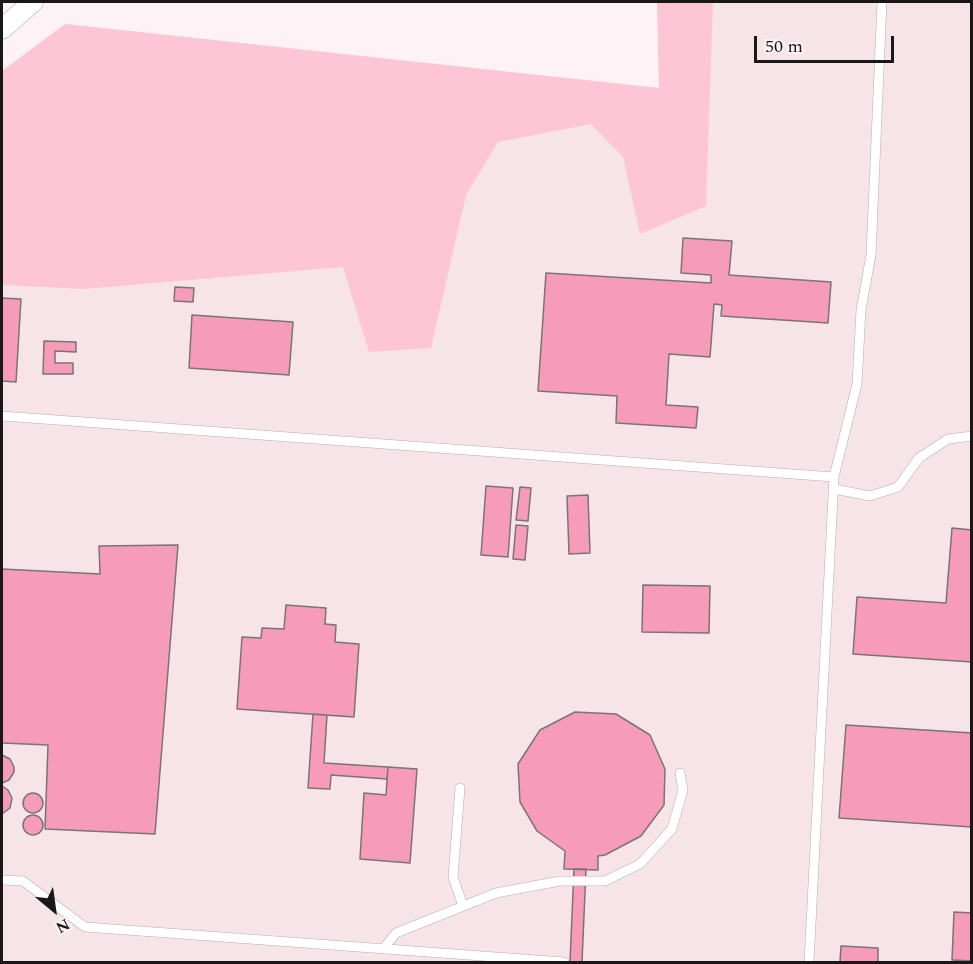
<!DOCTYPE html>
<style>
body{margin:0}
#map{position:relative;width:973px;height:964px;overflow:hidden;background:#fdf3f6;font-family:Spectral,serif}
canvas{display:block}
.frame{position:absolute;inset:0;border:3px solid #1a1718;pointer-events:none}
.north{position:absolute;left:24px;top:880px;width:60px;height:60px;-webkit-text-stroke:4px #fdf3f6;paint-order:stroke;rotate:151deg;font-size:16px;font-weight:700;line-height:24px;text-align:center;color:#1a1718}
.north::after{content:'';display:block;margin:auto;width:21px;height:27px;background:#1a1718;clip-path:polygon(50% 0,100% 100%,50% 72%,0 100%)}
.scale{position:absolute;left:754px;top:36px;width:140px;height:27px;box-sizing:border-box;border:3px solid #1a1718;border-top:0;padding-left:8px;font-size:18px;line-height:21px;white-space:nowrap;color:#1a1718;-webkit-text-stroke:4px #fdf3f6;paint-order:stroke}
</style>
<div id="map">
<canvas width="973" height="964"></canvas>
<div class="frame"></div>
<div class="north">N</div>
<div class="scale">50 m</div>
</div>
<script>
const c = document.querySelector('canvas').getContext('2d');
c.lineJoin = 'round';
function fillPath(path, color) { c.fillStyle = color; c.fill(path, 'evenodd'); }
function trace(path, color, width, dash) { c.strokeStyle = color; c.lineWidth = width; c.lineCap = dash ? 'butt' : 'round'; c.setLineDash(dash || []); c.stroke(path); }
fillPath(new Path2D(`
 M657,2H971V962H2V71L65,24L659,88Z`), '#f6e4e9');
fillPath(new Path2D(`
 M657,2H713L706,206L640,234L623,157L591,124L498,142L466,195L431,348L369,352L343,267L84,289L2,285V71L65,24L659,88Z`), '#fec5d7');
const building = new Path2D(`
 M683,238L732,241L729,275L831,282L828,323L721,316L722,305L714,304L710,357L669,354L666,405L698,407L696,428L616,423L617,396L538,391L546,273L711,283V275L681,273Z
 M175,287L194,288L193,302L174,301Z
 M2,298L21,299L16,382L2,381Z
 M192,315L293,322L289,375L189,368Z
 M44,341L76,342V352L55,351V363H73V374H43Z
 M486,486L513,488L508,557L481,555Z
 M520,487L531,488L528,521L516,520Z
 M588,495L590,553L569,554L567,496Z
 M516,525L528,526L525,560L513,559Z
 M952,528L972,530V662L853,654L857,597L946,603Z
 M178,545L155,834L45,829L48,745L2,743V569L100,574L99,546Z
 M643,585L710,586L709,633L642,632Z
 M286,605L326,608L325,624L336,625L335,642L359,644L354,717L237,709L242,637L261,638L262,628L284,629Z
 M575,712L616,714L650,735L665,769L664,805L641,836L605,855L598,856V870L564,869L565,851L537,831L520,802L518,764L540,730Z
 M313,714L327,715L324,763L388,767L387,779L331,775L330,789L308,788Z
 M846,725L972,733V827L839,818Z
 M2,755L10,759L14,767V772L9,780L2,783Z
 M388,767L417,769L410,863L360,859L364,793L386,795Z
 M2,786L8,790L12,798L10,808L2,814Z
 M23 803a10 10 0 1 1 20 0a10 10 0 1 1-20 0Z
 M23 825a10 10 0 1 1 20 0a10 10 0 1 1-20 0Z
 M574,869H586L582,962H570Z
 M954,912L972,913V961L952,960Z
 M841,946L878,948V962H840Z`);
fillPath(building, '#f69bb9');
trace(building, '#7b7375', 1.5);
const service = new Path2D(`
 M2,416L834,477
 M834,489L870,496L898,487L919,458L948,439L972,436
 M460,788L453,877L463,906
 M2,880L23,881L85,927L564,962
 M383,949L396,933L496,893L560,881H605L640,864L672,829L683,790L680,773
 M809,962L834,477L857,384L861,310L871,255L882,2`);
const minor = new Path2D(`
 M2,29L33,2`);
trace(service, '#b7aeb0', 10);
trace(minor, '#b7aeb0', 21);
trace(service, '#fff', 9);
trace(minor, '#fff', 20);
</script>
